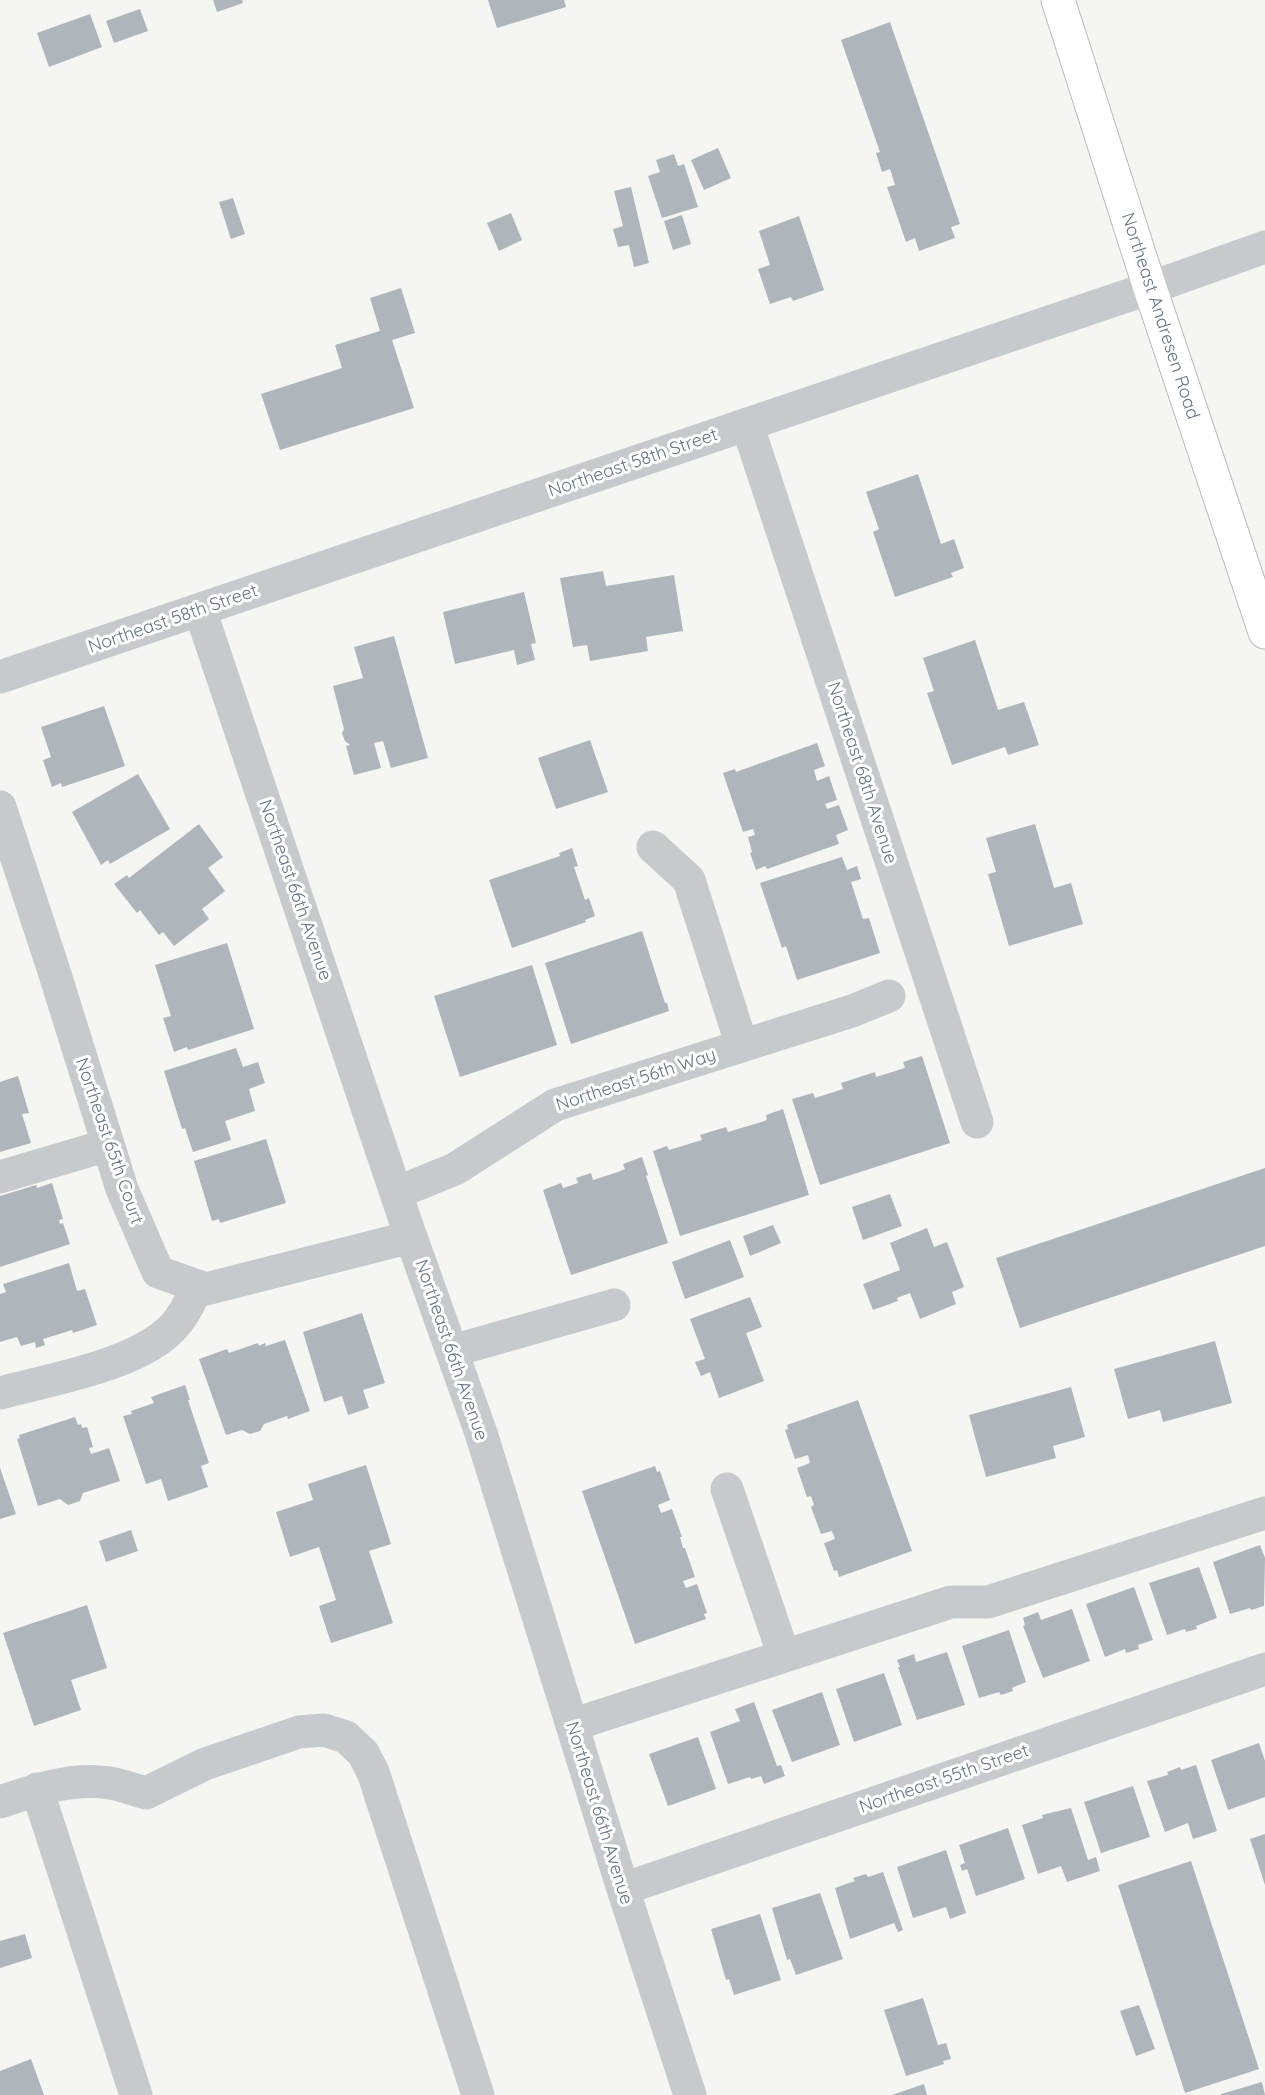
<!DOCTYPE html>
<style>
body{margin:0}
canvas{display:block;background:#f5f5f1}
</style>
<canvas width="1265" height="2095"></canvas>
<script>
const c = document.querySelector('canvas').getContext('2d');
c.lineJoin = 'round';
function fillPath(path, color) { c.fillStyle = color; c.fill(path, 'evenodd'); }
function trace(path, color, width, dash) { c.strokeStyle = color; c.lineWidth = width; c.lineCap = dash ? 'butt' : 'round'; c.setLineDash(dash || []); c.stroke(path); }
function label(font, color, halo, rows, align = 'center') {
  c.font = font + ' Quicksand,sans-serif'; c.lineWidth = 6; c.setLineDash([]); c.textBaseline = 'middle'; c.strokeStyle = halo; c.fillStyle = color; for (const [text, x, y, turn = 0] of rows) {
    c.save(); c.translate(x, y); c.rotate((+turn || 0) * Math.PI / 180); c.textAlign = isNaN(turn) ? turn : align; if (halo) c.strokeText(text, 0, 0); c.fillText(text, 0, 0); c.restore();
  }
}
fillPath(new Path2D(`
 M213,0H242L243,3L217,12Z
 M488,0H564L566,7L497,28Z
 M140,9L148,31L114,43L106,21Z
 M90,14L102,47L49,67L37,33Z
 M890,22L960,224L951,227L955,238L919,251L915,238L906,242L887,187L895,185L890,169L882,172L876,153L880,152L841,40Z
 M718,148L731,178L704,190L691,160Z
 M674,154L678,166L684,164L698,207L662,218L648,176L660,172L656,160Z
 M631,187L649,263L634,267L629,245L618,247L613,229L623,226L614,191Z
 M233,198L245,234L231,239L219,202Z
 M511,213L522,240L499,251L487,223Z
 M682,215L691,244L673,250L664,221Z
 M799,216L824,290L793,301L791,297L770,304L758,269L770,265L759,231Z
 M401,288L415,333L392,340L414,408L280,450L261,394L342,368L335,345L380,331L370,298Z
 M918,474L941,544L954,539L964,568L951,573L953,577L895,597L873,532L879,529L866,492Z
 M603,571L606,586L674,575L683,631L646,637L648,651L590,661L587,645L573,647L560,578Z
 M524,592L536,643L531,644L535,660L517,665L514,650L455,664L443,612Z
 M394,636L428,758L391,768L383,741L374,743L381,768L354,775L346,746L350,745L345,741L342,733L344,729L333,686L363,678L354,647Z
 M975,640L998,710L1024,702L1039,745L1008,755L1005,747L952,765L927,693L934,691L923,658Z
 M104,706L125,766L62,787L61,783L52,787L43,760L51,757L41,727Z
 M590,740L608,792L556,809L538,758Z
 M817,743L825,766L814,770L817,781L829,776L837,800L825,804L827,809L839,805L848,830L836,835L839,844L767,869L765,866L756,870L750,853L752,852L748,837L755,835L753,829L743,832L723,773L735,769L736,772Z
 M138,774L170,829L110,864L108,860L101,865L72,812Z
 M199,824L223,857L208,868L225,891L202,909L209,919L174,946L163,932L159,935L140,910L137,913L114,884L127,875L129,878Z
 M1035,824L1054,888L1071,883L1083,924L1009,946L988,874L996,872L986,838Z
 M572,848L578,866L574,867L585,900L589,898L595,916L585,920L586,922L512,948L489,880L560,856L559,853Z
 M842,857L847,870L857,866L861,879L851,882L863,919L869,918L880,953L797,980L786,946L782,948L760,883Z
 M642,931L665,1003H667L669,1011L571,1044L545,963Z
 M227,943L254,1029L188,1050L187,1047L174,1052L163,1018L171,1016L155,965Z
 M532,965L557,1045L460,1077L434,996Z
 M236,1048L243,1067L258,1062L265,1083L249,1089L255,1111L225,1121L231,1140L193,1152L185,1128L182,1129L164,1071Z
 M922,1056L950,1143L820,1185L792,1099L813,1093L815,1098L843,1089L841,1083L875,1072L876,1077L905,1068L903,1062Z
 M18,1076L29,1113L22,1114L31,1143L0,1152V1082Z
 M783,1109L809,1195L680,1236L653,1151L667,1146L669,1150L702,1140L700,1135L726,1127L728,1132L758,1123L767,1120L766,1115Z
 M266,1139L286,1203L220,1223L219,1219L212,1221L194,1161Z
 M642,1157L648,1175L646,1176L668,1243L571,1275L543,1190L561,1183L563,1188L578,1183L576,1178L591,1173L593,1180L618,1172L625,1169L623,1164Z
 M1265,1168V1246L1020,1328L996,1258Z
 M52,1183L63,1219L59,1220L60,1224L63,1223L70,1244L0,1267V1196L36,1185L37,1188Z
 M890,1194L902,1226L863,1240L852,1207Z
 M773,1225L781,1243L750,1256L743,1236Z
 M927,1228L934,1247L947,1242L964,1287L952,1292L956,1304L920,1319L910,1293L897,1298L898,1301L873,1310L863,1284L900,1270L890,1243Z
 M730,1240L744,1277L685,1299L672,1262Z
 M69,1263L77,1291L85,1289L97,1325L73,1333L72,1330L43,1339L45,1345L36,1348L35,1342L21,1346L17,1337L0,1342V1294L6,1292L3,1284Z
 M750,1297L762,1327L746,1333L764,1381L719,1398L710,1372L701,1376L695,1362L705,1359L690,1319Z
 M362,1313L385,1383L363,1390L369,1408L348,1415L342,1396L324,1402L303,1332Z
 M285,1340L310,1411L288,1419L287,1416L264,1424L260,1431L250,1434L242,1430L226,1435L199,1359L227,1349L229,1353L258,1343L259,1346L265,1343L266,1346Z
 M1215,1341L1232,1403L1163,1422L1160,1410L1128,1419L1114,1369Z
 M185,1385L190,1400H188L209,1463L201,1466L208,1487L168,1501L161,1479L146,1484L123,1416L132,1414L131,1411L154,1403L151,1397Z
 M1071,1387L1085,1437L1053,1446L1056,1458L986,1477L969,1415Z
 M858,1400L912,1551L839,1577L837,1570L834,1571L824,1543L835,1539L832,1531L821,1534L811,1507L814,1505L811,1496L807,1497L797,1468L810,1463L808,1455L795,1459L785,1430L788,1429L787,1425Z
 M75,1417L78,1425L81,1424L82,1428L87,1427L93,1447L89,1448L91,1454L109,1448L120,1481L83,1493L80,1501L68,1505L60,1499L38,1506L17,1439L20,1438L19,1435Z
 M366,1465L391,1544L369,1551L393,1623L331,1643L319,1606L336,1600L319,1547L290,1557L276,1512L313,1500L308,1484Z
 M655,1466L657,1472L660,1471L670,1500L658,1505L661,1513L672,1509L682,1537H680L683,1548H685L695,1577L683,1581L686,1588L697,1584L707,1613L704,1614L706,1619L635,1644L582,1491Z
 M0,1468L16,1514L0,1519Z
 M131,1530L138,1551L106,1562L99,1541Z
 M1260,1545L1265,1558L1264,1606L1251,1610L1250,1608L1230,1614L1213,1562Z
 M1199,1567L1217,1618L1196,1626L1197,1629L1186,1632L1185,1629L1167,1635L1149,1583Z
 M1134,1587L1153,1640L1138,1645L1139,1649L1126,1653L1125,1649L1105,1657L1086,1604Z
 M87,1605L107,1668L71,1680L81,1710L34,1726L3,1633Z
 M1072,1609L1090,1661L1043,1678L1023,1626L1025,1625L1023,1618L1038,1612L1041,1620Z
 M1009,1630L1026,1682L1012,1688L1013,1691L1001,1695L999,1692L979,1698L962,1646Z
 M947,1652L965,1705L917,1720L898,1667H900L897,1660L914,1654L916,1662Z
 M884,1673L902,1725L854,1742L836,1689Z
 M822,1692L840,1745L792,1762L772,1710Z
 M754,1702L777,1766L781,1765L785,1776L764,1784L761,1776L751,1779L750,1777L728,1784L710,1732L740,1721L735,1709Z
 M698,1737L716,1789L668,1806L649,1754Z
 M1259,1743L1265,1761V1797L1228,1810L1211,1760Z
 M1196,1765L1217,1831L1193,1839L1188,1823L1165,1832L1147,1781L1168,1775L1167,1772L1180,1767L1181,1770Z
 M1133,1786L1150,1837L1101,1853L1084,1802Z
 M1071,1808L1088,1860L1096,1857L1100,1871L1067,1882L1061,1866L1038,1874L1022,1825L1043,1818L1042,1815Z
 M1008,1828L1025,1879L976,1896L967,1869L962,1871L960,1865L965,1863L959,1845Z
 M1265,1834V1885L1250,1839Z
 M946,1850L966,1913L950,1919L946,1907L913,1918L897,1867Z
 M1191,1861L1259,2069L1185,2093L1118,1885Z
 M883,1872L903,1930L898,1932L894,1923L850,1939L835,1888L855,1881L853,1878L866,1874L868,1877Z
 M820,1893L843,1959L796,1975L790,1959L787,1960L772,1908Z
 M760,1914L781,1980L734,1995L729,1979L726,1980L711,1929Z
 M25,1934L32,1958L0,1968V1941Z
 M923,1998L938,2045L946,2043L951,2059L943,2061L944,2064L906,2076L884,2010Z
 M1139,2005L1155,2049L1136,2056L1120,2011Z
 M31,2059L44,2095H0V2071Z
 M1262,2082L1265,2095H1221V2094Z
 M924,2084L927,2095H892Z`), '#aeb6bb');
const major = new Path2D(`
 M1058,0L1150,288L1265,632`);
trace(major, '#b7bbbf', 35);
trace(new Path2D(`
 M747,424L977,1122
 M200,610L406,1223L481,1433L623,1889L690,2095
 M0,677L1150,288L1265,247
 M0,807L53,968L122,1189L158,1272L206,1289L411,1237
 M653,847L689,880L742,1046
 M0,1177L108,1145
 M396,1193L455,1169L555,1105L852,1011L889,996
 M452,1351L614,1305
 M0,1393C49,1380 131,1366 168,1332C182,1320 190,1302 198,1286
 M727,1489L784,1656
 M572,1725L951,1602H988L1265,1513
 M37,1789L136,2095
 M0,1802C35,1790 72,1777 110,1783C122,1785 135,1790 146,1793L205,1764L299,1732L324,1730L346,1737L363,1753L373,1772L478,2095
 M623,1889L1265,1669`), '#c7cacd', 33);
trace(major, '#fff', 33);
label('18px', '#617385', '#fff', [
 ["Northeast Andresen Road",1160,316,72],
 ["Northeast 58th Street",633,463,-19],
 ["Northeast 58th Street",173,619,-19],
 ["Northeast 68th Avenue",862,773,72],
 ["Northeast 66th Avenue",295,890,71],
 ["Northeast 56th Way",636,1080,-18],
 ["Northeast 65th Court",109,1141,71],
 ["Northeast 66th Avenue",451,1350,71],
 ["Northeast 55th Street",944,1779,-19],
 ["Northeast 66th Avenue",599,1813,73]
]);
</script>
